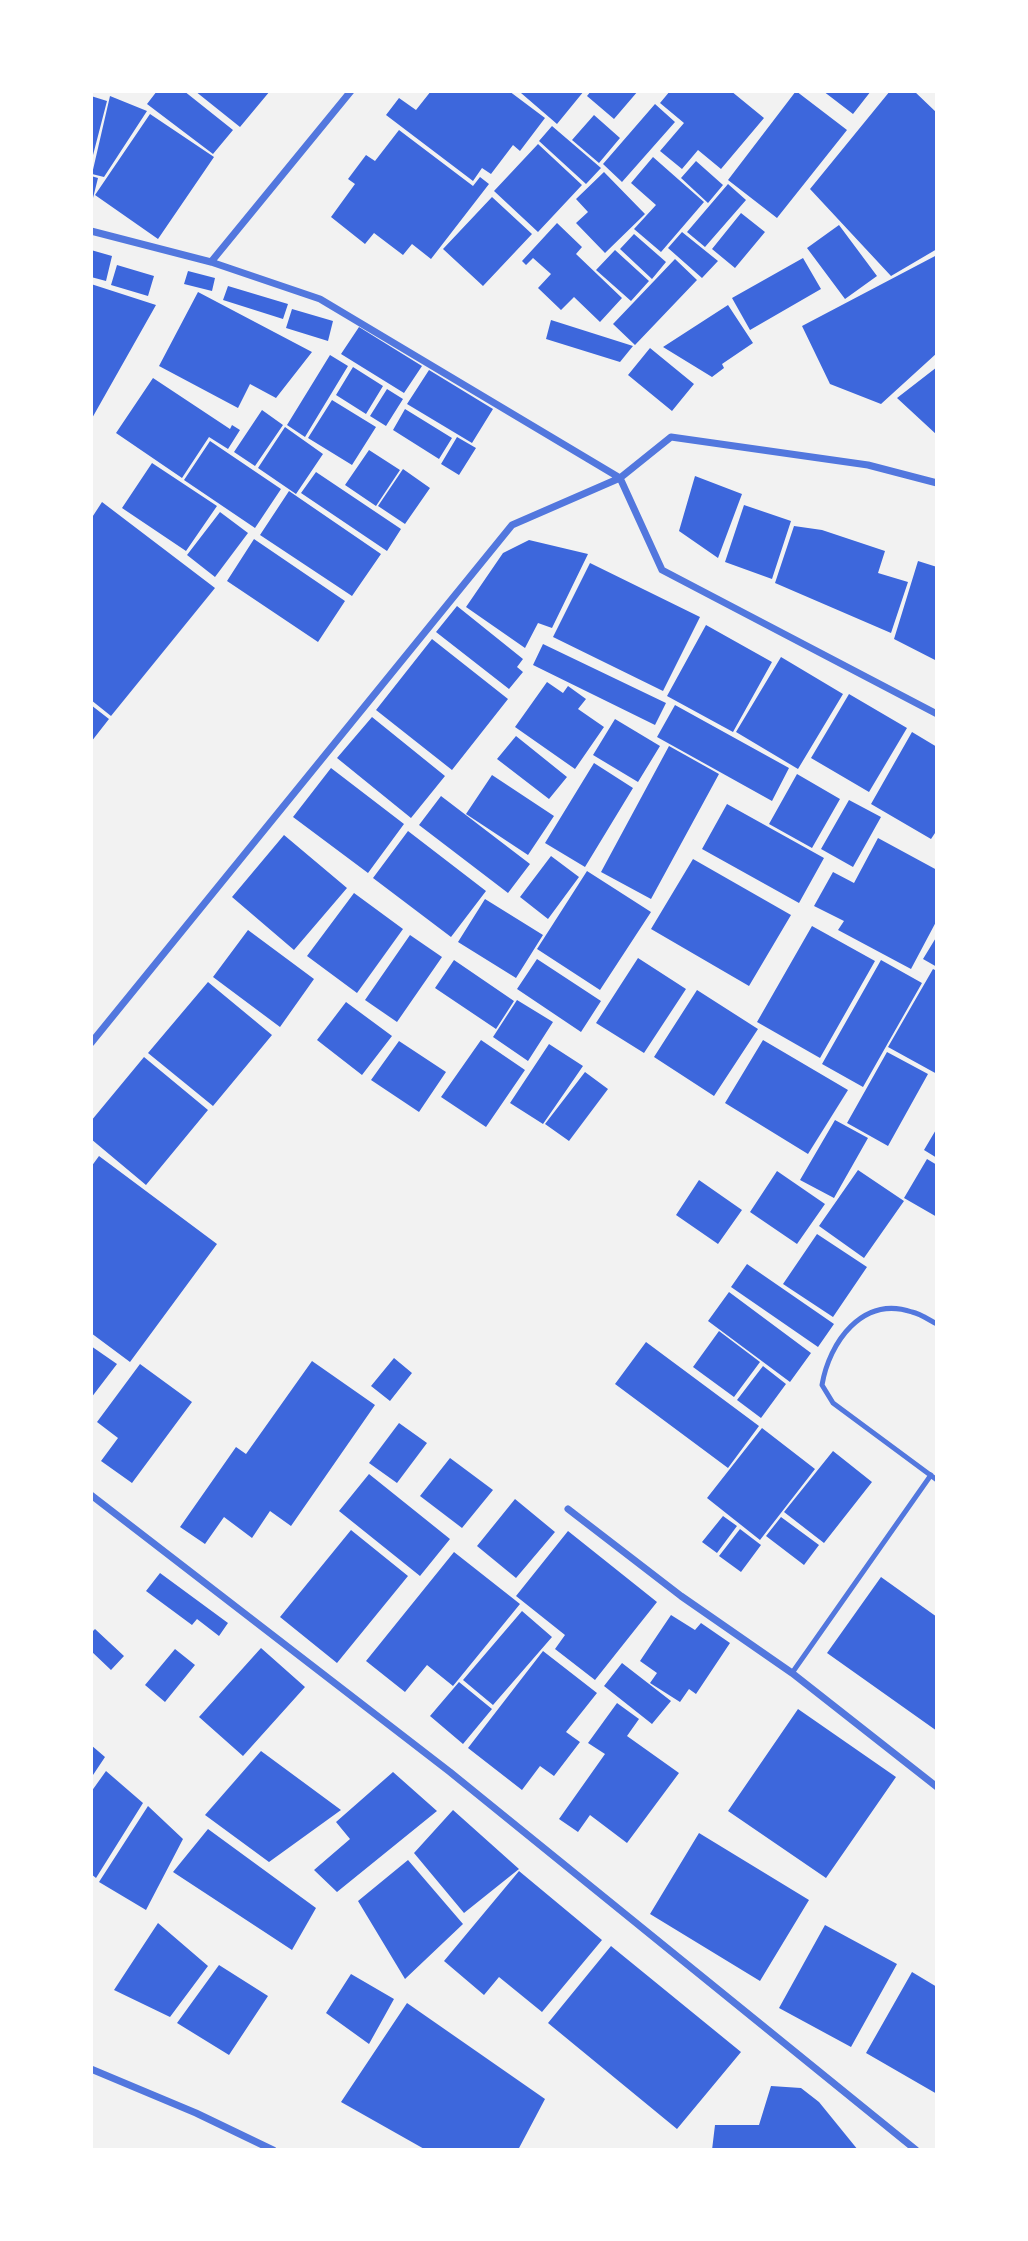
<!DOCTYPE html>
<style>
body{margin:0}
#map{position:relative;width:1028px;height:2241px;overflow:hidden;background:#f2f2f2;font-family:Mulish,sans-serif}
canvas{display:block}
.frame{position:absolute;inset:0;border:93px solid #fff;pointer-events:none}
</style>
<div id="map">
<canvas width="1028" height="2241"></canvas>
<div class="frame"></div>
</div>
<script>
const c = document.querySelector('canvas').getContext('2d');
c.lineJoin = 'round';
function fillPath(path, color) { c.fillStyle = color; c.fill(path, 'evenodd'); }
function trace(path, color, width, dash) { c.strokeStyle = color; c.lineWidth = width; c.lineCap = dash ? 'butt' : 'round'; c.setLineDash(dash || []); c.stroke(path); }
fillPath(new Path2D(`
 M157,91H184L233,130L213,154L147,104Z
 M195,91H270L240,127Z
 M431,91H509L545,118L520,151L513,145L491,174L482,168L473,181L386,115L399,98L416,110Z
 M523,91H584L557,124L521,93Z
 M591,91H638L614,119L587,96Z
 M670,91H731L764,118L721,169L698,150L682,169L660,151L684,123L660,103Z
 M796,91L847,130L777,218L728,180Z
 M823,91H871L853,114Z
 M890,91H914L937,113V249L891,276L810,189Z
 M91,96L107,101L92,159H91Z
 M110,96L147,111L104,177L92,174Z
 M655,104L675,122L622,182L603,164Z
 M150,114L214,157L158,239L95,195Z
 M594,115L620,138L599,163L572,140Z
 M552,126L601,168L586,184L539,141Z
 M399,130L473,186L480,177L489,184L431,259L412,244L403,255L374,233L365,244L331,217L355,184L348,179L366,155L375,161Z
 M538,144L582,185L538,232L494,191Z
 M653,157L704,202L661,252L634,229L656,205L631,183Z
 M696,161L723,185L708,203L681,178Z
 M604,172L645,214L605,253L576,223L588,212L576,199Z
 M91,176L98,178L92,202H91Z
 M728,184L746,200L705,247L687,232Z
 M492,197L532,234L483,286L443,249Z
 M741,213L765,232L735,268L712,249Z
 M557,223L582,247L576,254L622,298L600,322L574,297L561,310L538,288L551,274L533,258L526,265L522,261Z
 M839,225L877,276L845,299L807,248Z
 M682,232L718,261L702,278L668,248Z
 M634,234L666,262L652,279L620,249Z
 M91,250L112,256L106,281L91,277Z
 M615,250L649,281L631,301L596,270Z
 M937,255V353L881,404L830,384L802,326Z
 M803,258L821,289L750,330L732,298Z
 M675,259L697,280L635,345L613,324Z
 M117,265L154,276L148,296L111,285Z
 M188,271L215,278L212,291L184,284Z
 M91,284L156,305L91,420Z
 M228,286L288,304L283,319L223,300Z
 M198,292L312,352L276,398L250,384L238,408L159,366Z
 M728,305L753,343L722,364L724,368L712,377L663,347Z
 M292,309L333,321L328,341L286,328Z
 M551,320L633,346L620,362L546,339Z
 M359,327L422,366L404,393L341,354Z
 M650,348L694,384L672,411L628,375Z
 M330,355L348,366L305,437L287,425Z
 M353,367L383,386L366,414L336,395Z
 M937,367V435L897,398Z
 M429,370L493,409L472,443L407,404Z
 M153,378L230,429L232,425L240,430L228,449L209,437L182,478L116,433Z
 M387,389L403,399L386,426L370,416Z
 M332,400L376,427L352,465L308,438Z
 M405,409L452,438L439,459L393,430Z
 M262,410L283,425L255,466L234,452Z
 M285,427L323,454L296,494L258,468Z
 M457,437L476,448L459,475L441,464Z
 M210,441L281,489L255,528L184,480Z
 M369,450L400,470L376,506L345,485Z
 M152,463L217,506L186,551L122,508Z
 M403,469L430,488L405,524L378,506Z
 M316,472L401,529L387,551L301,493Z
 M695,476L742,494L718,558L679,531Z
 M289,491L381,554L352,596L260,535Z
 M102,502L215,588L111,716L91,700V519Z
 M744,505L791,521L772,579L725,562Z
 M220,512L248,533L215,577L187,555Z
 M794,526L822,530L885,551L878,573L908,582L891,633L775,583Z
 M254,539L345,601L318,642L227,581Z
 M529,540L588,554L552,628L538,623L525,648L466,607L503,553Z
 M918,561L937,567V661L894,639Z
 M590,563L700,617L663,691L553,637Z
 M457,606L523,659L517,667L523,672L509,689L436,632Z
 M706,625L772,662L733,732L667,696Z
 M432,639L508,699L452,770L376,710Z
 M543,644L666,703L655,725L533,665Z
 M781,657L843,694L798,769L736,732Z
 M547,682L563,693L568,686L586,699L578,709L604,727L575,769L515,727Z
 M849,694L907,728L869,792L811,758Z
 M91,705L109,719L91,742Z
 M675,705L789,768L772,801L657,737Z
 M372,717L445,776L411,818L337,758Z
 M615,719L660,746L638,782L593,755Z
 M912,732L937,747V830L931,839L871,804Z
 M516,736L567,777L549,799L497,759Z
 M669,746L719,774L651,899L601,872Z
 M594,763L633,788L585,867L545,843Z
 M331,768L404,824L368,873L293,817Z
 M797,774L840,799L812,848L769,824Z
 M492,775L554,816L528,855L466,814Z
 M441,796L530,864L508,893L419,825Z
 M849,800L881,817L853,867L821,849Z
 M727,804L824,858L799,903L702,849Z
 M408,831L486,891L451,937L373,878Z
 M284,835L347,888L294,950L232,897Z
 M878,838L937,870V920L911,969L838,930L844,921L814,906L833,872L854,883Z
 M551,856L579,877L548,919L520,897Z
 M693,859L791,915L749,986L651,929Z
 M587,871L651,912L600,990L537,949Z
 M354,893L403,929L357,993L307,956Z
 M485,899L543,935L516,978L458,942Z
 M812,926L875,961L820,1058L757,1022Z
 M248,930L314,979L280,1027L213,977Z
 M410,935L442,957L397,1022L365,1000Z
 M937,936V967L923,959Z
 M638,958L686,989L644,1053L596,1023Z
 M537,959L601,1001L581,1032L517,989Z
 M454,960L514,1001L496,1029L435,988Z
 M881,960L922,983L863,1087L822,1064Z
 M933,969L937,971V1074L888,1047Z
 M208,982L272,1035L213,1106L148,1053Z
 M697,990L758,1029L714,1096L654,1057Z
 M517,1000L553,1022L528,1061L493,1037Z
 M346,1002L392,1036L362,1075L317,1040Z
 M481,1040L525,1070L486,1127L441,1097Z
 M763,1040L848,1090L808,1154L725,1103Z
 M399,1041L446,1072L419,1112L371,1080Z
 M549,1044L583,1066L543,1124L510,1103Z
 M887,1052L928,1074L888,1146L847,1123Z
 M144,1057L208,1110L146,1185L91,1139V1121Z
 M585,1072L608,1089L569,1141L545,1124Z
 M835,1120L868,1138L834,1198L800,1180Z
 M937,1128V1158L924,1150Z
 M99,1156L217,1244L130,1362L91,1333V1167Z
 M927,1159L937,1165V1217L904,1198Z
 M858,1170L904,1201L864,1258L819,1226Z
 M777,1171L825,1204L797,1244L750,1212Z
 M699,1180L742,1210L718,1244L676,1215Z
 M817,1234L867,1267L833,1317L783,1284Z
 M747,1264L834,1324L818,1347L731,1287Z
 M729,1292L811,1353L790,1382L708,1321Z
 M719,1331L760,1362L734,1397L693,1367Z
 M646,1342L759,1426L728,1468L615,1384Z
 M91,1346L117,1364L91,1398Z
 M394,1358L412,1373L390,1401L371,1386Z
 M312,1361L375,1405L291,1526L270,1511L252,1538L224,1517L205,1544L180,1527L236,1447L246,1454Z
 M140,1364L192,1402L132,1483L101,1461L118,1438L97,1422Z
 M763,1366L786,1384L761,1418L737,1400Z
 M399,1423L427,1443L397,1483L369,1463Z
 M762,1428L815,1469L760,1540L707,1498Z
 M833,1451L872,1482L824,1543L784,1512Z
 M450,1458L493,1490L462,1528L420,1496Z
 M369,1474L450,1539L420,1576L339,1511Z
 M515,1499L555,1532L516,1578L477,1546Z
 M723,1516L737,1526L717,1553L702,1542Z
 M781,1517L819,1545L804,1565L766,1536Z
 M740,1529L761,1545L741,1572L719,1556Z
 M351,1530L408,1576L337,1663L280,1617Z
 M568,1531L657,1602L595,1680L555,1649L565,1635L516,1596Z
 M454,1552L520,1604L453,1686L427,1665L405,1692L366,1661Z
 M160,1573L228,1623L219,1636L197,1619L192,1625L146,1591Z
 M881,1577L937,1617V1731L827,1653Z
 M522,1611L552,1637L493,1705L463,1680Z
 M671,1615L695,1630L701,1623L730,1643L696,1694L689,1689L680,1702L650,1683L657,1673L640,1661Z
 M95,1629L124,1656L111,1670L91,1651V1633Z
 M261,1648L305,1687L243,1756L199,1717Z
 M175,1649L195,1665L165,1702L145,1685Z
 M543,1651L597,1693L566,1732L580,1742L554,1776L540,1766L522,1790L468,1748Z
 M622,1663L671,1701L652,1724L604,1686Z
 M459,1682L492,1709L463,1744L430,1716Z
 M617,1703L639,1719L627,1736L679,1773L627,1843L590,1815L578,1832L559,1819L605,1754L588,1743Z
 M798,1709L896,1777L826,1878L728,1811Z
 M91,1745L105,1757L91,1778Z
 M261,1751L341,1810L269,1862L205,1815Z
 M106,1771L143,1803L96,1878L91,1874V1792Z
 M393,1772L437,1811L337,1892L314,1870L350,1839L336,1822Z
 M148,1806L183,1839L146,1910L99,1882Z
 M453,1810L519,1869L464,1913L414,1853Z
 M208,1829L316,1908L292,1950L173,1872Z
 M699,1833L809,1900L760,1981L650,1914Z
 M408,1860L463,1924L405,1979L358,1901Z
 M519,1871L602,1940L542,2012L499,1977L484,1995L444,1961Z
 M158,1923L208,1966L170,2017L114,1990Z
 M825,1925L897,1964L851,2047L779,2008Z
 M611,1946L741,2052L677,2129L548,2023Z
 M219,1965L268,1996L229,2055L177,2023Z
 M912,1972L937,1987V2094L866,2053Z
 M351,1974L394,1999L369,2044L326,2013Z
 M407,2003L545,2099L518,2150H426L341,2102Z
 M771,2086L801,2088L819,2102L858,2150H712L715,2125H759Z`), '#3d67dc');
trace(new Path2D(`
 M937,1324C929,1320 921,1314 912,1312C862,1295 829,1343 822,1385L833,1403L937,1480
 M792,1673L931,1475`), '#5277de', 5);
trace(new Path2D(`
 M91,231L211,262L320,299L620,478
 M211,262L351,91
 M620,478L662,570L937,714
 M91,1043L512,525L620,478L671,437L868,465L937,483
 M91,1495L450,1772L916,2150
 M568,1509L681,1596L792,1673L937,1787
 M91,2069L196,2113L273,2150`), '#5277de', 7);
</script>
